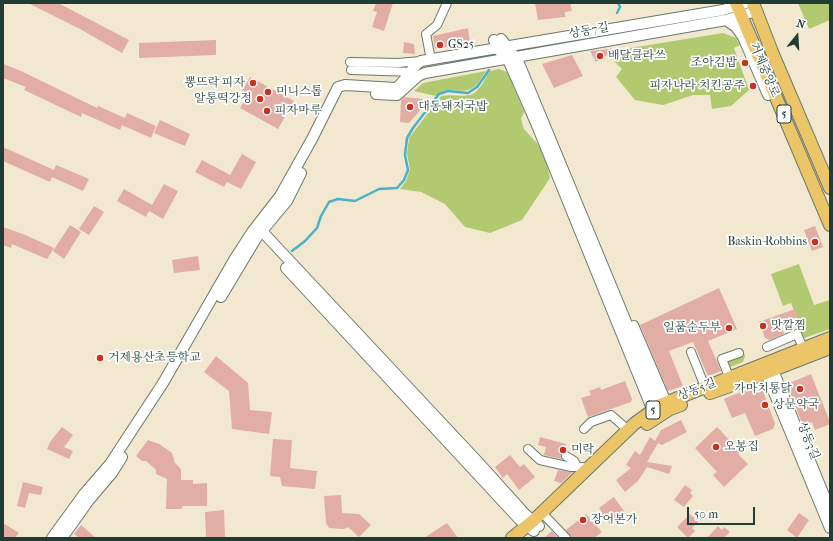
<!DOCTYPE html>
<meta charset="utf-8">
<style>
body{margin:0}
#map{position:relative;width:833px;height:541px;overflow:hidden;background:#f2e8d0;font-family:"IM FELL French Canon",serif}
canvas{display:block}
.frame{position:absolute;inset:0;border:4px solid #1f3d34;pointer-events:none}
.north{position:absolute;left:777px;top:16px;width:40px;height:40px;-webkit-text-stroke:3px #fff;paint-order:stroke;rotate:18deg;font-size:11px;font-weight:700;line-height:16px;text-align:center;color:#1f3d34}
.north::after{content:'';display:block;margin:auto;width:14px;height:18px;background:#1f3d34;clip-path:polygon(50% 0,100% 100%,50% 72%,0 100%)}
.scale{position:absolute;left:687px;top:507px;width:68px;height:18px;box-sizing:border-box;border:2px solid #1f3d34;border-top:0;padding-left:5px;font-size:12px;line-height:14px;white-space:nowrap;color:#1f3d34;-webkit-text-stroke:3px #fff;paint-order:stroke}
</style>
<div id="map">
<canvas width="833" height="541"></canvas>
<div class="frame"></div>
<div class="north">N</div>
<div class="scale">50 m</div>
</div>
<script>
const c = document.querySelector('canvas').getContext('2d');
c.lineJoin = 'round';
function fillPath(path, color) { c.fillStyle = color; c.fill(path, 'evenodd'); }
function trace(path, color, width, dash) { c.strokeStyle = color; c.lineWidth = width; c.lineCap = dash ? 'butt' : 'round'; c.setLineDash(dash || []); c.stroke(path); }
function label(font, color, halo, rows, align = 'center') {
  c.font = font + ' "IM FELL French Canon","Noto Serif KR",serif'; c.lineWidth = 3.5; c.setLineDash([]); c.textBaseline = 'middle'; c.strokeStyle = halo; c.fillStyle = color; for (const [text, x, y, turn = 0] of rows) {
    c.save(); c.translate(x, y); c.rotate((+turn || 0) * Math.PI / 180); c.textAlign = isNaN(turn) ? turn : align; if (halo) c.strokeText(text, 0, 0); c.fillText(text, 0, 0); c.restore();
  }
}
fillPath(new Path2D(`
 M798,3H830V20L809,29Z
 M723,33L736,38L740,45L734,48L749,90L731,106L712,109L710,95H693L663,105L635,100L616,77L622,69L613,60L612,51Z
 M499,69L507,72L524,112L521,119L524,129L544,151L550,178L522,220L490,233L465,227L445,204L421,192L400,189L406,181L410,169L407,154L409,138L441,96C451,94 461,97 470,95C479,93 485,78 490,71Z
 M486,71C482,76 479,83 474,87C463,96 448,84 436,96L414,91L423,83Z
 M799,264L814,305L830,300V329L804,338L791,303L783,306L771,274Z
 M742,348L745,356L743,362L728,368L725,362L740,356L741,352L739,349Z`), '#b1ca6f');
trace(new Path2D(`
 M617,13L620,7L618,3
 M292,251L305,241L317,228L321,216L329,202L338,199L355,201L379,189L397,188L404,180L408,170L405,155L407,138L413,128L439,94L448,91L468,93L477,87L489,70`), '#49b1c8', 2.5);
fillPath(new Path2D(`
 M28,3H58L129,40L122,53L80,29Z
 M376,3H393L384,31L372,27L377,12L373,11Z
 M535,3H570L572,11L565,12V17L538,20Z
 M468,28L470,42L435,49L433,36Z
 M216,40V55L139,58V43Z
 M404,42L414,44L415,54L403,53Z
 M619,48L596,62L590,51Z
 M572,55L583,76L554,88L542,64Z
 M3,64L21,71L97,108L98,106L125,118L127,113L156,126L151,138L122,125L120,130L82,113L81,117L24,90L26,87L3,78Z
 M250,77L294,101L278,129L240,108L247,96L241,93Z
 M404,97L423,99V107L409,123L400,122L401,100Z
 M160,120L190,134L185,146L154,133Z
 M3,147L54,170L56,165L89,179L83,191L52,177L50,182L3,161Z
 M242,154L256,162L241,189L227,182L224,187L195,172L202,160L230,175Z
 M164,184L178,191L163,219L149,211L146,217L117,201L124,189L152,205Z
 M94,206L104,212L89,235L79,229Z
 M70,225L81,232L64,259L53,251Z
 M815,226L823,247L812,251L804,230Z
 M3,227L23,234L54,248L47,259L12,244L11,248L3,245Z
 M198,256L200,270L174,273L172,260Z
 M719,288L737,329L708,341L721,371L708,376L693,342L669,351L683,386L668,391L640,325Z
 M795,309L798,317L780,323L784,334L770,340L765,338L759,322Z
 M216,356L248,383L250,410L272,412L269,434L232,429L229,391L204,372Z
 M811,374L830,422V424L815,430L812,422L803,426L787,384Z
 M625,381L632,399L631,402L588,417L581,398L591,395L589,391L600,387L601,390Z
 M755,386L762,388L775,424L773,429L755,436L745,413L732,418L724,399Z
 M681,420L687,432L662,445L658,443L647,462L672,466L669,474L647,467L638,481L625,492L616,480L631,468L626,465L635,451L640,455L650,437L655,441L661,430Z
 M62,427L73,435L64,447L73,451L69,459L47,449L50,442Z
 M717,427L741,452L738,454L748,464L724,487L713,475L717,472L695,448Z
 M540,437L566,444L565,451L561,453L562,459L544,455L546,447L538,445Z
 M273,439L292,440L290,468L317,471L315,489L282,486L280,477L270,476Z
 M148,440L159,444L172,453L175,463L181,469V480H193V484L207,483V506H183L181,509H166L167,479L156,474V470L146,461H142L136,456Z
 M510,455L520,467L524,464L535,477L519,490L507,474L503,478L495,467Z
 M558,470L570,472H573L561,483L554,481Z
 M23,482L43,487L41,495L29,493L25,508L17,506Z
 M685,485L692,490L690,493L693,496L684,507L674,500Z
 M341,495L342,513L359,514L371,525L359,537L348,527L344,529L329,528L326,523L324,496Z
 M614,497L626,514L610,525L599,508Z
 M224,510L225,538H206L205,512Z
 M799,513L809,520L797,538L787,530Z
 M586,514L602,532L594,538H571L566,530Z
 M690,514L698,522L692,528L695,531L688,538L677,527Z
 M447,523L458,538H424Z
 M5,524L19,533L15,538H3V527Z
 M81,525L96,538H79L74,534Z
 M718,526L722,530L724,527L730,532L724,538H707Z
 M552,531L558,538H544Z`), '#e1ada5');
const minor = new Path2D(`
 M431,60L426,34L437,25L447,3
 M350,62L398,63L421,61
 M351,70L414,72
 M634,325L667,402
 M767,347L797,334L803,348
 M691,352L705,387
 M729,377L722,359L739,353
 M584,429L591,422L611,415L628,430
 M528,449L540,460L571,467H583L587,471
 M566,456L574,461L577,466
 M547,518L566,538`);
const tertiary = new Path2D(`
 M726,20L736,27L743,37L768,95
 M501,39L518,61L663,411
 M494,40L498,49L509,62L536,123L655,416
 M376,94L397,95L418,76L425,73L726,20L756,11
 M258,227L479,463L525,514L539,526
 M286,268L519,519L534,531
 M221,297L257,237L287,201L301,173
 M770,363L830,510
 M763,366L830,528
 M52,538L84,494L110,464L163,383L234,260L252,232L280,196L312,139L338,87L345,85L396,88C406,81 410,68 421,61L723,10L746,3
 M62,538L89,500L112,473L122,457`);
const primary = new Path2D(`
 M736,3L830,225
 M753,3L772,52L830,188
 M710,393L758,376L830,348
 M647,424L670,409L681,405
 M512,538L533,521L634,424L660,405L830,338`);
trace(minor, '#69796b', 10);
trace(tertiary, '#69796b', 12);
trace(primary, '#69796b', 14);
trace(minor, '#fff', 8);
trace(tertiary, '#fff', 10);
trace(primary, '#edc569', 12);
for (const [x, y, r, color] of [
 [440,45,4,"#c8321e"],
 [600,56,4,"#c8321e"],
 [745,63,4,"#c8321e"],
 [253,83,4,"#c8321e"],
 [753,86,4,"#c8321e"],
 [268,92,4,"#c8321e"],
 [260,99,4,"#c8321e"],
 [410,107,4,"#c8321e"],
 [267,111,4,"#c8321e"],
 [815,242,4,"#c8321e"],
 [763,326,4,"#c8321e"],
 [729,328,4,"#c8321e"],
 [100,358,4,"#c8321e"],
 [800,389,4,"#c8321e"],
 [765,405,4,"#c8321e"],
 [716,447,4,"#c8321e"],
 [563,450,4,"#c8321e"],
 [583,520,4,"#c8321e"]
]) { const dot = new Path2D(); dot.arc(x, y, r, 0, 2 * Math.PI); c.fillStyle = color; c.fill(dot); trace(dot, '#fff', 1.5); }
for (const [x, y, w] of [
 [784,114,14],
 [653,410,14]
]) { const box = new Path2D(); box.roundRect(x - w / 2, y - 9, w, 18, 3); c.fillStyle = '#fff'; c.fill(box); trace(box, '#1f3d34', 1); }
label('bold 11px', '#1f3d34', null, [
 ["5",784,114],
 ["5",653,410]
]);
label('12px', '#1f3d34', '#fff', [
 ["상동7길",589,31,-10],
 ["거제중앙로",764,70,67],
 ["상동5길",697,390,-22],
 ["상동3길",808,441,68]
]);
label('12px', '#1f3d34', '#fff', [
 ["GS25",448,45],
 ["배달클라쓰",608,56],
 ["조아김밥",737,63,"right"],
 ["뽕뜨락 피자",245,83,"right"],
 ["피자나라 치킨공주",745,86,"right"],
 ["미니스톱",276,92],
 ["알통떡강정",252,99,"right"],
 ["대동돼지국밥",418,107],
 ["피자마루",275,111],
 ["Baskin-Robbins",807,242,"right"],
 ["맛깔찜",771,326],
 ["일품순두부",721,328,"right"],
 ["거제용산초등학교",108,358],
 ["가마치통닭",792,389,"right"],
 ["상문약국",773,405],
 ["오봉집",724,447],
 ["미락",571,450],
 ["장어본가",591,520]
], 'left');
</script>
